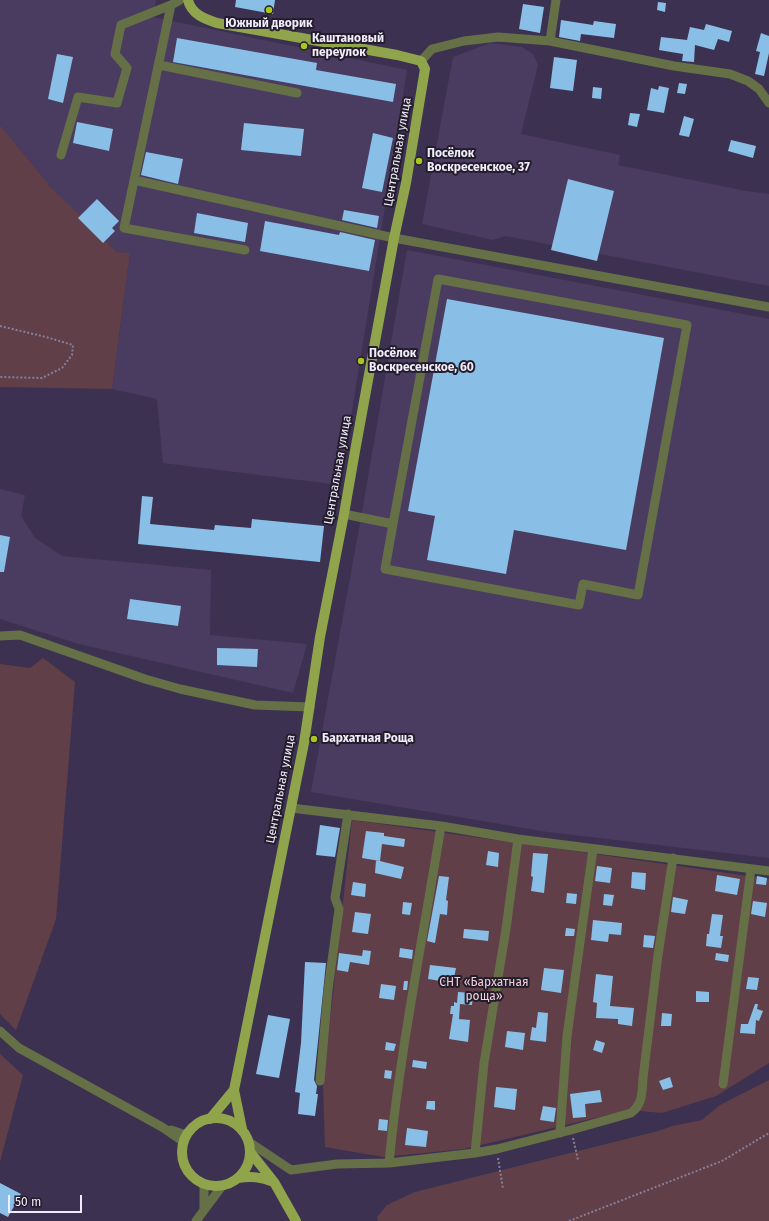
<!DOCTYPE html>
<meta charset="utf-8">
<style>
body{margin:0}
#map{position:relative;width:769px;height:1221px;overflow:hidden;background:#3d3151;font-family:"Fira Sans",sans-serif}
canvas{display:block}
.scale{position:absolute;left:8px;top:1195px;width:74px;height:18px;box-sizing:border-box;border:2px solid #f1ecfc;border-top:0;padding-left:5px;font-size:12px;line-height:14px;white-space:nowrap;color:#f1ecfc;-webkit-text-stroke:3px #221c2b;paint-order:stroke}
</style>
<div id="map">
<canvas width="769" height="1221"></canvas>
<div class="scale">50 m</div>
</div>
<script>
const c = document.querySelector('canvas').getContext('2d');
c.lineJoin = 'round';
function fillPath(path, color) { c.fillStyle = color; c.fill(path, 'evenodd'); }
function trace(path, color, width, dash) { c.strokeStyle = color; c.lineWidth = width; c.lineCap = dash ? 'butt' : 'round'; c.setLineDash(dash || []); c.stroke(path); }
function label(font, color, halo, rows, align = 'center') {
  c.font = font + ' "Fira Sans",sans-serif'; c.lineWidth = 4; c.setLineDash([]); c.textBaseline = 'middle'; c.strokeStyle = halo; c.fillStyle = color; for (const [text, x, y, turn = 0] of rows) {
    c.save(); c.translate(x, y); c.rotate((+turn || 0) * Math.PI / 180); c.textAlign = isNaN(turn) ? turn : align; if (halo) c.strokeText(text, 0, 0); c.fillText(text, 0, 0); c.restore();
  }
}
fillPath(new Path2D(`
 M0,0H156L153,17L407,70L340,485L163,463L157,399L112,389L130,254L117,252L50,186L0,125Z
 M490,43L522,47L533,54L538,65L521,134L620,155L618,165L746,191L769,194V286L505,236L493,240L422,224L453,57Z
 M407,250L769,319V858L548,832L311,792L361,518Z
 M0,489L25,495L21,516L35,538L62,556L211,570L210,635L307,644L293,693L79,644L0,619Z`), '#4a3c61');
fillPath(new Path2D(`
 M0,125L50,186L117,252L130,253L112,389L0,387Z
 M43,658L75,682L56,919L16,1030L0,1014V664L30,668Z
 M352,820L560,849L769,879V1063L716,1096L662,1113L629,1110L464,1149L383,1157L325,1147L323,1085Z
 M0,1054L23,1075L0,1162Z
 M769,1080V1221H378L377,1217L387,1205L415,1192L658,1131L672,1126L702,1120L720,1105Z`), '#603f48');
fillPath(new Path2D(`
 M236,0H275L273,14L235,7Z
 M658,2L666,3L665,12L657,10Z
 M523,4L544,7L540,33L519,29Z
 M561,20L593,25L594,21L616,24L614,38L581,34L580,41L559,37Z
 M706,24L732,31L729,42L718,39L714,50L695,45L694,62L682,61L683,54L659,50L661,37L687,40L690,27L704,30Z
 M761,33L769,36V53L764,76L755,74L760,52L756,51Z
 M177,38L317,63L316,70L396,84L393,102L173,62Z
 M57,54L73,57L63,103L48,99Z
 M554,57L577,60L573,91L550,88Z
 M679,83L687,84L685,94L677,93Z
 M659,86L669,88L664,113L647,110L651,88L658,90Z
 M593,87L602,88L601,99L592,98Z
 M630,113L640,114L637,127L628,125Z
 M684,116L694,119L689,137L679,135Z
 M77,122L113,129L109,151L73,143Z
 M244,123L304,129L301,156L241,150Z
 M373,133L393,138L382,192L362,188Z
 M731,140L756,146L753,158L728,151Z
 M146,152L183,159L178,184L141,175Z
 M568,179L614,191L597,261L551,250Z
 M97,199L119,221L112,228L115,231L103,243L78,218Z
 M344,210L379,216L377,228L342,220Z
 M197,213L248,223L245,242L194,233Z
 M265,221L339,235L340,232L375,240L369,271L260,251Z
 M447,299L664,338L626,550L514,530L506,574L427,560L435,516L408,511Z
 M142,496L153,497L150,524L214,530L215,525L251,528L252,519L324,526L320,562L138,544Z
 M0,535L10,537L4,572H0Z
 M130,599L181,606L178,626L127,619Z
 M217,648L258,649L257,667L217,665Z
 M320,825L340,828L335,857L316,855Z
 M366,831L384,833V836L405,839L404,847L382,844L380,861L362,858Z
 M488,851L499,853L498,867L486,865Z
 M533,853L548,854L544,893L531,891L533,877L531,876Z
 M376,860L404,867L401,879L375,873Z
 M597,866L612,868L610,883L595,881Z
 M632,872L646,873L645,890L631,888Z
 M717,875L740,879L737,895L715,891Z
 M439,876L449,877L446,900L448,901L447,915L440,914L435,943L427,941Z
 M757,876L767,878L766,885L756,884Z
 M353,882L366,884L365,897L351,895Z
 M567,893L577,894L576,904L566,903Z
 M604,894L614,895L612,906L603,905Z
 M673,897L688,900L685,914L671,912Z
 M753,901L767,903L765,917L751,914Z
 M403,902L412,903L410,915L402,914Z
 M355,912L371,914L368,934L352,932Z
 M712,914L723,915L720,936H723L721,948L706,946L707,934H709Z
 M593,920L622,923L621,935L609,934L608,942L591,940Z
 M566,928L575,929L574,936H565Z
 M464,929L489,931L488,941L463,938Z
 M644,935L655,936L653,948L643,947Z
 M400,948L413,950L412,959L399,957Z
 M363,950L371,951L369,965L350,962L348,972L337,970L339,953L362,956Z
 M716,953L729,955L728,962L715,960Z
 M305,962L326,963L314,1080L317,1086L316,1094H318L315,1116L298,1114L300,1093L295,1092L301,1043Z
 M430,965L456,968L453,983L428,979Z
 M544,968L564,970L561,993L541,990Z
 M596,974L613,976L610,1006L634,1008L632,1026L618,1024V1019L596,1018L597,1003L593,1002Z
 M748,977L759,978L757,990L746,989Z
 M404,981H408L407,990H403Z
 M381,984L396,986L394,1000L379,998Z
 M696,991L709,992V1002H696Z
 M458,992L473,993L472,1005L460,1004L459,1019L470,1020L468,1042L449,1039L453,1014H450L451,1006H454V1002L457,1003Z
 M755,1004H758L757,1009L763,1011L759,1021L756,1020L755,1034L740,1033L741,1024H748Z
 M538,1012L548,1013L546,1042L530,1040L532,1027L536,1028Z
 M662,1013L672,1014L671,1026H661Z
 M268,1015L290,1019L279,1078L256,1074Z
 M507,1031L525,1033L523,1050L505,1047Z
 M596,1040L605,1043L602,1053L593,1050Z
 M386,1042L396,1044L394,1051L385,1050Z
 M413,1060L427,1062L426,1069L412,1067Z
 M385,1070L392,1071L391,1079L384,1078Z
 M670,1077L673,1087L663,1090L659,1081Z
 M496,1087L517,1089L515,1110L494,1107Z
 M600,1090L602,1102L585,1104L586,1117L573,1118L570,1094Z
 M427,1101H435V1110L426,1109Z
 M543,1106L556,1108L554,1122L540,1120Z
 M379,1119L388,1120L387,1131L378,1130Z
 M407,1128L428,1131L426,1147L405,1145Z
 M0,1183L21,1194L8,1217L0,1213Z`), '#89bfe6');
trace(new Path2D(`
 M0,326L46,337L73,345L72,355L62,368L42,378L0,377
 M573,1138L578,1160
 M498,1158L503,1189
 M569,1221L722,1161L769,1133`), '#877e98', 2, [2, 2]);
trace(new Path2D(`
 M171,5L124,228L245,250
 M550,41L556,0
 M421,61L432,49L464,41L498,37L550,41L674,66L730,74L748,81L759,89L769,103
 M159,65L297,93
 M61,155L78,97L117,103L127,68L115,54L121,25L171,5L180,0
 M134,180L394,238L769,307
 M344,514L393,524L438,279L687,325L638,595L583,584L579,605L385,569L393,524
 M0,636L20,635L145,679L180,689L255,705L310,707
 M291,808L441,826L518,839L769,871
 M0,1031L19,1048L162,1127L184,1142
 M320,1081L328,990L339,909L335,898L348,814
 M723,1084L751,869
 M171,1130L186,1135
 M560,1133L567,1036L593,849
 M249,1142L291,1170L337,1164L389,1163L475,1153L497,1149L571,1130L631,1113C643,1104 642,1092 643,1078L658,955L673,858
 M475,1153L484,1063L506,929L518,839
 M389,1163C400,1050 423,938 441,826
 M204,1184V1209
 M196,1221L222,1186`), '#657046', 9);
trace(new Path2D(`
 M188,0C191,14 205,19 217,23L397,55L421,61L425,69L406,183L394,238L355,451L344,514L320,637L304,743L234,1090L210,1119
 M234,1090L242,1129
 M182 1152a34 34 0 1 1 68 0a34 34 0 1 1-68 0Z
 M251,1153L274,1182L296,1221
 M238,1178C252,1176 261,1177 274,1182`), '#90a54b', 10);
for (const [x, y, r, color] of [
 [269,10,4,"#a8c71d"],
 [304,46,4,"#a8c71d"],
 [419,161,4,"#a8c71d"],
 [361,361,4,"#a8c71d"],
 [314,739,4,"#a8c71d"]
]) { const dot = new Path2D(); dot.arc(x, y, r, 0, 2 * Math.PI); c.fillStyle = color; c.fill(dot); trace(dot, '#221c2b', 1.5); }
label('bold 12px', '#f1ecfc', '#221c2b', [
 ["Южный дворик",269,24,"center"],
 ["Каштановый",312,39],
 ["переулок",312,53],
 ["Посёлок",427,154],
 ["Воскресенское, 37",427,168],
 ["Посёлок",369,354],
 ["Воскресенское, 60",369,368],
 ["Бархатная Роща",322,739]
], 'left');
label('12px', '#f1ecfc', '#221c2b', [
 ["Центральная улица",398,152,-80],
 ["Центральная улица",338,470,-80],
 ["Центральная улица",281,789,-79]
]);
label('12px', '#f4cfd8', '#221c2b', [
 ["СНТ «Бархатная",484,983],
 ["роща»",484,997]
]);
</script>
